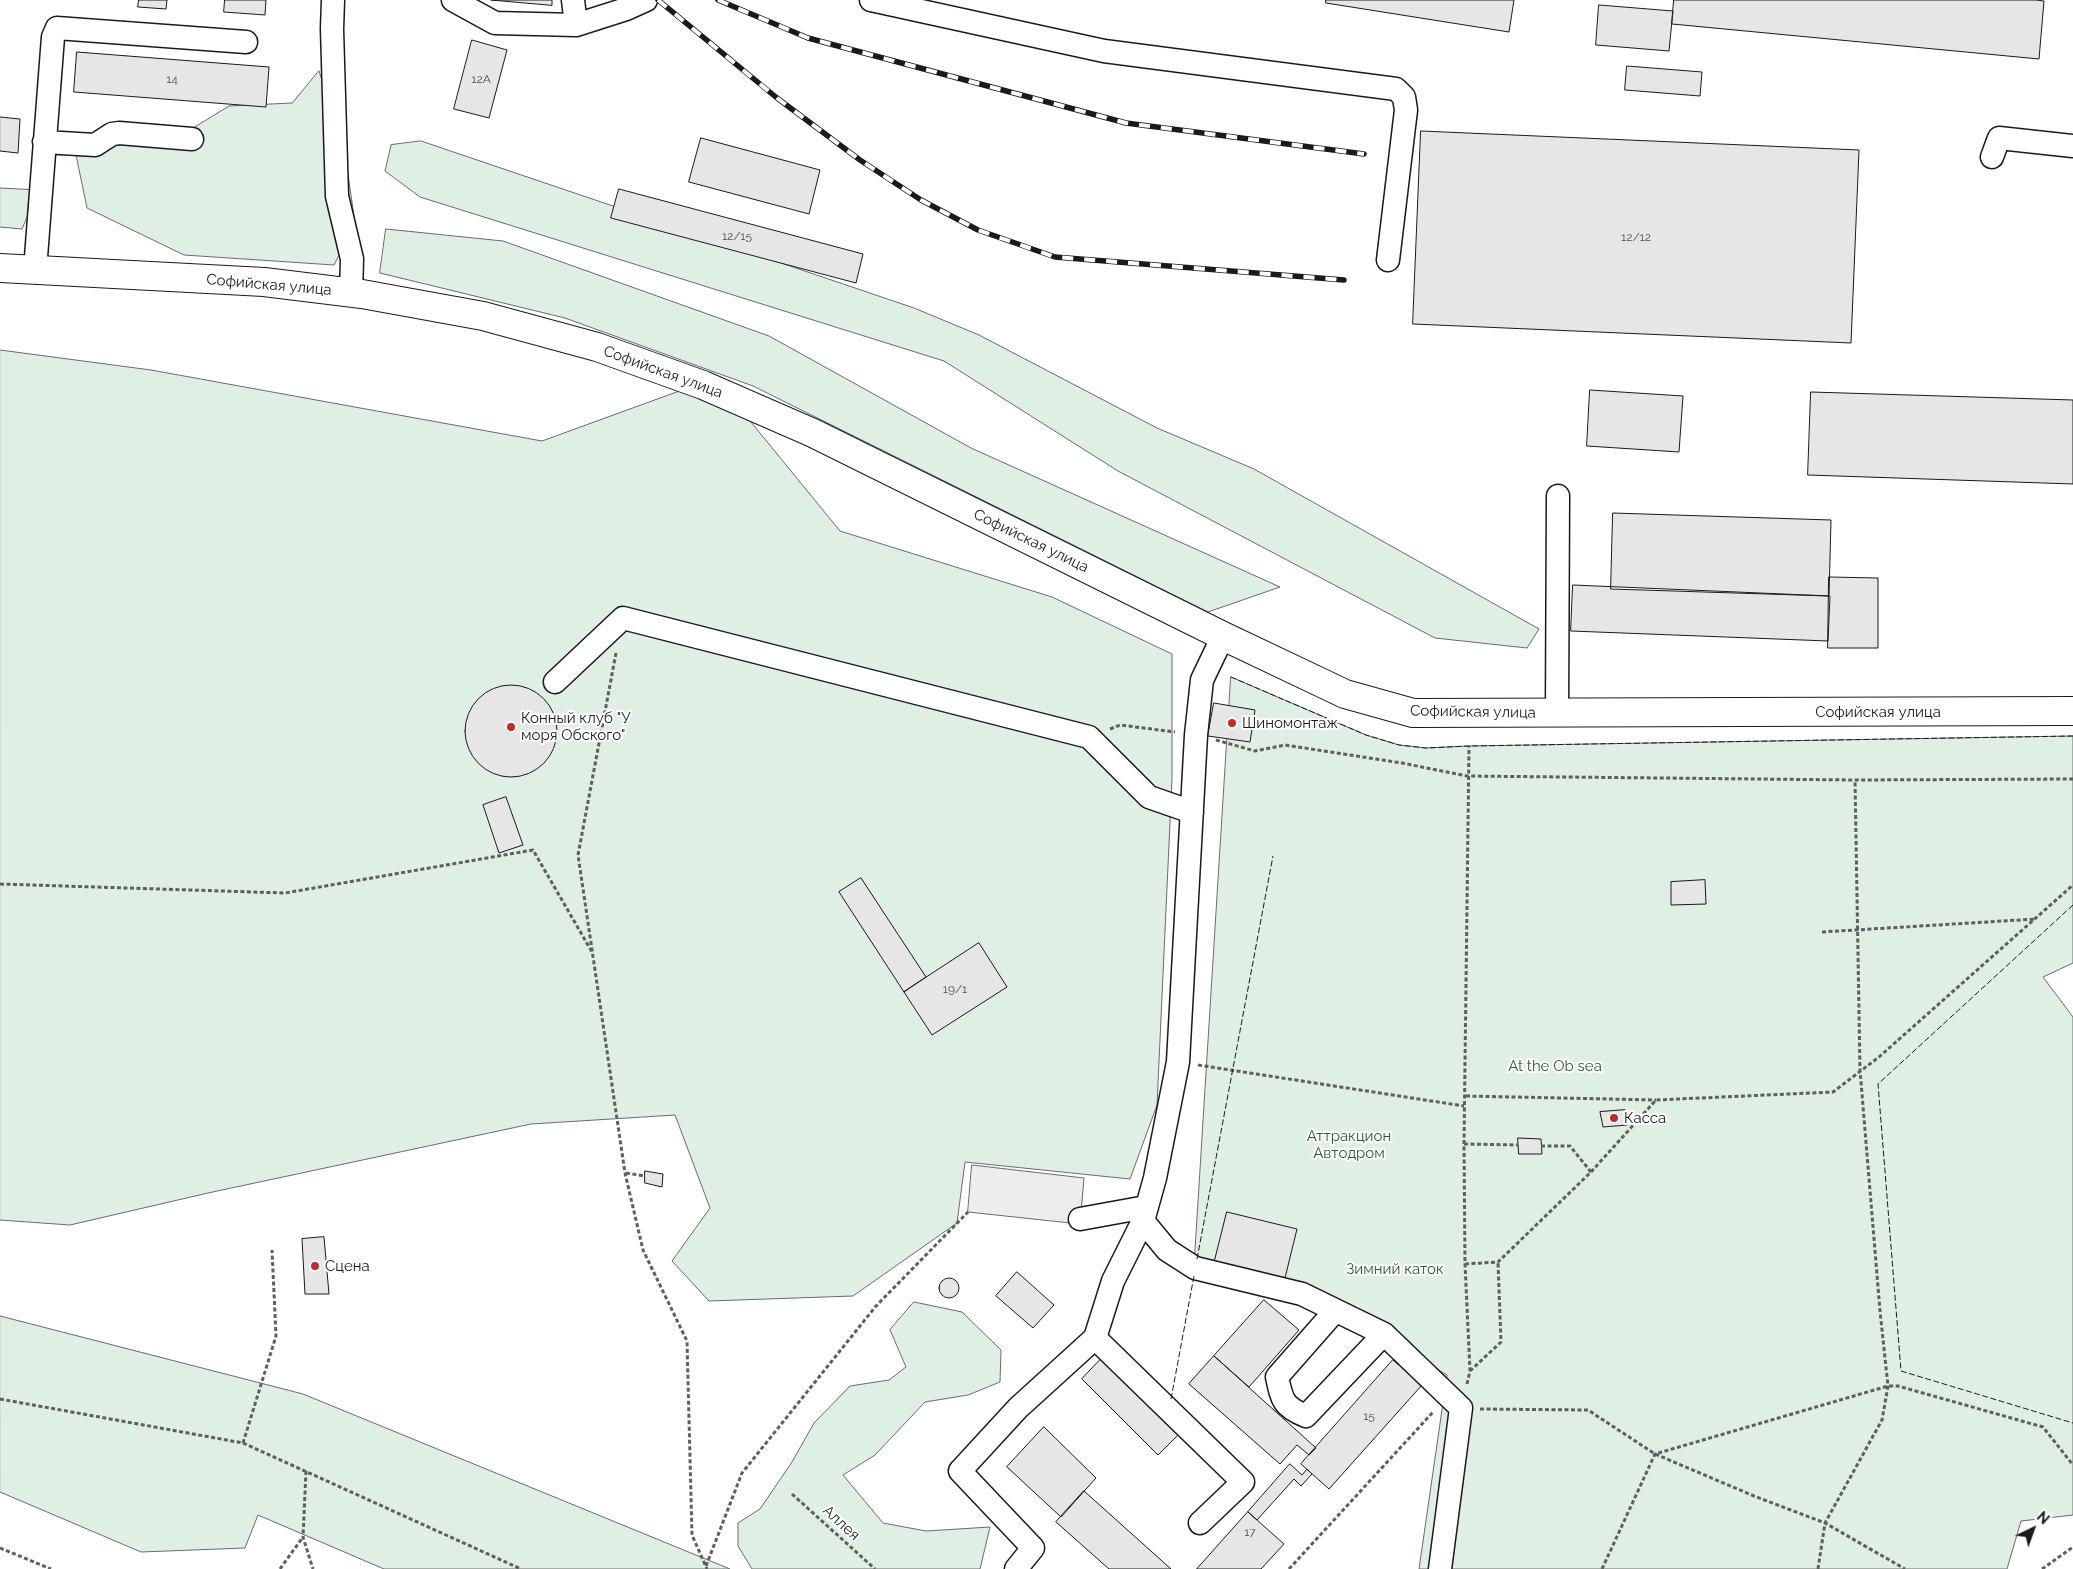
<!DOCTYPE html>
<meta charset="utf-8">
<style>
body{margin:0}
#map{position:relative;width:2073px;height:1569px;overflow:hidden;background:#fff;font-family:Raleway,sans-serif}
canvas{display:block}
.north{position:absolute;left:2008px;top:1504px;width:50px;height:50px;-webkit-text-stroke:4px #fff;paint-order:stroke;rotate:42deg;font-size:14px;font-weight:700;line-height:20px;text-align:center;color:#1a1a1a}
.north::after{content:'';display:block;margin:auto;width:18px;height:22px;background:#1a1a1a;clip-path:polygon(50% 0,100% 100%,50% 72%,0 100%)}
</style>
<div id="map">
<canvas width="2073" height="1569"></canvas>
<div class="north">N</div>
</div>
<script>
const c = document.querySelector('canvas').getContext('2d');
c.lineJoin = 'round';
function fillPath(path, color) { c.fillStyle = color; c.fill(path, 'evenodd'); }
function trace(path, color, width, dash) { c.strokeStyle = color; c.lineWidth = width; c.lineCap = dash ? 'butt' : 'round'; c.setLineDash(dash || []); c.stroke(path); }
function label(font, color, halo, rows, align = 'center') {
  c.font = font + ' Raleway,sans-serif'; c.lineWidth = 4; c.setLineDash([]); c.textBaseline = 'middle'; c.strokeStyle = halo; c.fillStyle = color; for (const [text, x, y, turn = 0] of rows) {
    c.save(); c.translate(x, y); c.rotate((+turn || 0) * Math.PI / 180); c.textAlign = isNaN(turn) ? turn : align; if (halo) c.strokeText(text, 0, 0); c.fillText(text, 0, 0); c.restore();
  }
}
const green = new Path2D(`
 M319,71L344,147L355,223L334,265L184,255L87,208L76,155L193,128L229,106L292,103Z
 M421,141L914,308L979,335L1157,428L1254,469L1539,629L1527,648L1435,638L1118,471L944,361L420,197L385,171L391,145Z
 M0,188L39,190L22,229L0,227Z
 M386,229L503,241L769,336L971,448L1280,587L1208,612L753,386L565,318L380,273Z
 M0,350L151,370L542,441L715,378L840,531L1052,597L1172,654V779L1157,1105L1130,1179L965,1162L957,1223L853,1296L709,1301L672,1261L710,1208L675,1115L531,1124L208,1193L70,1225L0,1220Z
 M1231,677L1366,735L1399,745L1426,748L1469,746L2073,736V963L2043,977L2073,1017V1515L2021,1521L2007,1569H1419L1447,1375L1312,1295L1195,1256Z
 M914,1302L962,1312L1001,1350L1000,1382L968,1395L925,1402L875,1455L843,1475L883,1523L926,1531L990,1527L980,1569H752L738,1546V1523L760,1509L792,1462L814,1423L850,1386L889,1380L906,1367L890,1330Z
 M0,1316L303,1394L730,1569H384L258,1515L245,1548L141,1552L0,1492Z`);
fillPath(green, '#e0efe3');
trace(green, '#6a6a6a', 1);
const parking = new Path2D(`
 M972,1165L1084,1178L1080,1224L968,1212Z`);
fillPath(parking, '#ededed');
trace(parking, '#6a6a6a', 1);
const building = new Path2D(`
 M139,0H167L166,9L138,7Z
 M225,0H266L265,15L224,12Z
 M491,0H552V5Z
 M1326,0H1514L1509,32L1326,3Z
 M1674,0H2036L2044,1L2039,59L1672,24Z
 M1599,5L1673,11L1669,51L1596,45Z
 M472,40L507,50L489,118L454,109Z
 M77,52L269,67L266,107L74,92Z
 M1627,66L1702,72L1700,96L1625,90Z
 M0,117L20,119L18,153L0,151Z
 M1421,131L1859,150L1851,343L1413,324Z
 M701,138L820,170L809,214L689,182Z
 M619,189L863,254L856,283L611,218Z
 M1590,390L1683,396L1679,452L1587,446Z
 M1811,392L2073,400V484L1808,475Z
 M1613,513L1831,520L1829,596L1611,589Z
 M1829,577L1878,578V648H1828Z
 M1573,585L1830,596L1828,641L1571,631Z
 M465 731a46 46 0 1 1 92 0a46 46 0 1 1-92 0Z
 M1214,703L1255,710L1250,742L1208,736Z
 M506,797L523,845L499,853L483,805Z
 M861,878L926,977L904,992L839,892Z
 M1705,880L1706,904L1671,905V882Z
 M979,943L1007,987L932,1035L904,992Z
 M1625,1110L1627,1125L1603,1127L1600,1112Z
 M1518,1138L1541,1139L1542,1154H1519Z
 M645,1171L663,1174L662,1187L645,1183Z
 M1227,1212L1297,1229L1284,1282L1214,1264Z
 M324,1237L329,1294H305L302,1239Z
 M1017,1272L1054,1305L1033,1328L996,1296Z
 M939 1288a10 10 0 1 1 20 0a10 10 0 1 1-20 0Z
 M1264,1300L1299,1330L1249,1387L1214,1356Z
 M1214,1356L1316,1448L1309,1455L1297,1445L1280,1464L1189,1384Z
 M1102,1358L1179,1434L1158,1455L1082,1379Z
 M1393,1360L1422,1385L1329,1489L1301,1464Z
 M1044,1427L1096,1478L1061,1517L1007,1467Z
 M1290,1464L1302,1475L1307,1469L1312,1474L1301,1486L1294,1479L1257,1520L1248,1512Z
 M1084,1491L1171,1569H1109L1056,1522Z
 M1248,1512L1284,1544L1261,1569H1197Z`);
fillPath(building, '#e6e6e6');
trace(building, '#1a1a1a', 1);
const minor = new Path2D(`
 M333,0L332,29L337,196L352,259L351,293
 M453,0L495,23L576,25L626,9L646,0
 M573,0L576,25
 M871,0L1104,51L1396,89L1404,97L1406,110L1388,260
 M44,142L95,145L112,134L119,133L192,139
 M1992,157L1999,138L2073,146
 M35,270L53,37L57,28L246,42
 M555,682L623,618L1089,737L1149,797L1192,812
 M1557,714L1558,496
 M1080,1219L1146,1207
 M1143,1221L1167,1250L1195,1268L1302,1294L1384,1334L1461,1408L1440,1569
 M1335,1311L1277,1377C1282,1400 1283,1407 1306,1416L1384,1334
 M1095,1338L1243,1482L1200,1523
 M1016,1569L1033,1548L960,1471L1018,1408L1095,1338L1113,1281L1143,1221L1155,1178L1178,1062L1196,735L1202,680L1223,636`);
const major = new Path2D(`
 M0,268L264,282L362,294L483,316L597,347L703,385L813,433L1223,636L1345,694L1413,713L2073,711`);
trace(minor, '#1a1a1a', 25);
trace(major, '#1a1a1a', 30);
trace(new Path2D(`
 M616,653L578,855L625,1173L643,1250L687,1341L692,1535L707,1569
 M1110,729L1120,725L1175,732
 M1216,740L1255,751L1285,745L1402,763L1467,776L1855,780L2073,779
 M0,884L285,893L533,850L592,952
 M1822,932L2036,919
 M1198,1065L1464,1106
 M1466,1096L1656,1100
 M1464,1144L1518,1145
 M1541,1146H1570L1591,1172
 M626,1173L645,1176
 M1465,1264L1498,1262L1591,1172L1656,1100L1833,1092L1879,1057L2073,885
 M1470,1371L1501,1342L1498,1262
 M1467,1384L1470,1371L1465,1264L1464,1144L1469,746
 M0,1399L243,1443L521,1569
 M1480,1409L1588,1410L1655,1454L1754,1496L1825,1523L1905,1569
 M243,1443L276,1336L272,1250
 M306,1471L303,1537L313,1569
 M792,1494L875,1569
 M0,1548L51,1569
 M706,1566L742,1473L876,1306L968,1212
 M280,1569L303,1537
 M1289,1569L1434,1411
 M1602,1569L1655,1454L1888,1386H1898L2043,1427L2073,1465
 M1818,1569L1825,1523L1882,1420L1888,1386L1880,1311L1860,1070L1855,780
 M2042,1569L2073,1547`), '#5f5f5f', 3, [4, 2.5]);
trace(minor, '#fff', 22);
trace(major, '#fff', 28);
const rail = new Path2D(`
 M658,0L777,98L860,160L921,200L978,230L1055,257L1344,280
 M718,0L808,38L1126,123L1364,154`);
trace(rail, '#1a1a1a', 5.5);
trace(rail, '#fff', 4, [11]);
trace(new Path2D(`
 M1231,677L1366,735L1399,745L1426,748L1469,746L2073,736
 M2073,905L1878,1084L1901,1371L2073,1423
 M1197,1259L1273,856
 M1171,1399L1194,1276`), '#1a1a1a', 1, [6, 2.5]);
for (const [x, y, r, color] of [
 [1232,723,5,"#c62828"],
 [511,727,5,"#c62828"],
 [1614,1118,5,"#c62828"],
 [315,1266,5,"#c62828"]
]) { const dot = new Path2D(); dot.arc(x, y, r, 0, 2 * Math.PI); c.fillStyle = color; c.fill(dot); trace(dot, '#fff', 2); }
label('12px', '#4d4d4d', null, [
 ["14",172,79],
 ["12А",481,79],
 ["12/15",737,236],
 ["12/12",1636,237],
 ["19/1",955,989],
 ["15",1369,1416],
 ["17",1250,1532]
]);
label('15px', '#1a1a1a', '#fff', [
 ["Софийская улица",269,285,5],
 ["Софийская улица",663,372,20],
 ["Софийская улица",1031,541,26],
 ["Софийская улица",1473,712,1],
 ["Софийская улица",1878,712],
 ["Аллея",841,1523,42]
]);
label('15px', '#1a1a1a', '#fff', [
 ["Конный клуб \"У",521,718],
 ["моря Обского\"",521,735],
 ["Шиномонтаж",1242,723],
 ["Касса",1624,1118],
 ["Сцена",325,1266]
], 'left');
label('15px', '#2b5a34', '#fff', [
 ["At the Ob sea",1555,1066],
 ["Аттракцион",1349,1136],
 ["Автодром",1349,1153],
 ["Зимний каток",1395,1269]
]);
</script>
